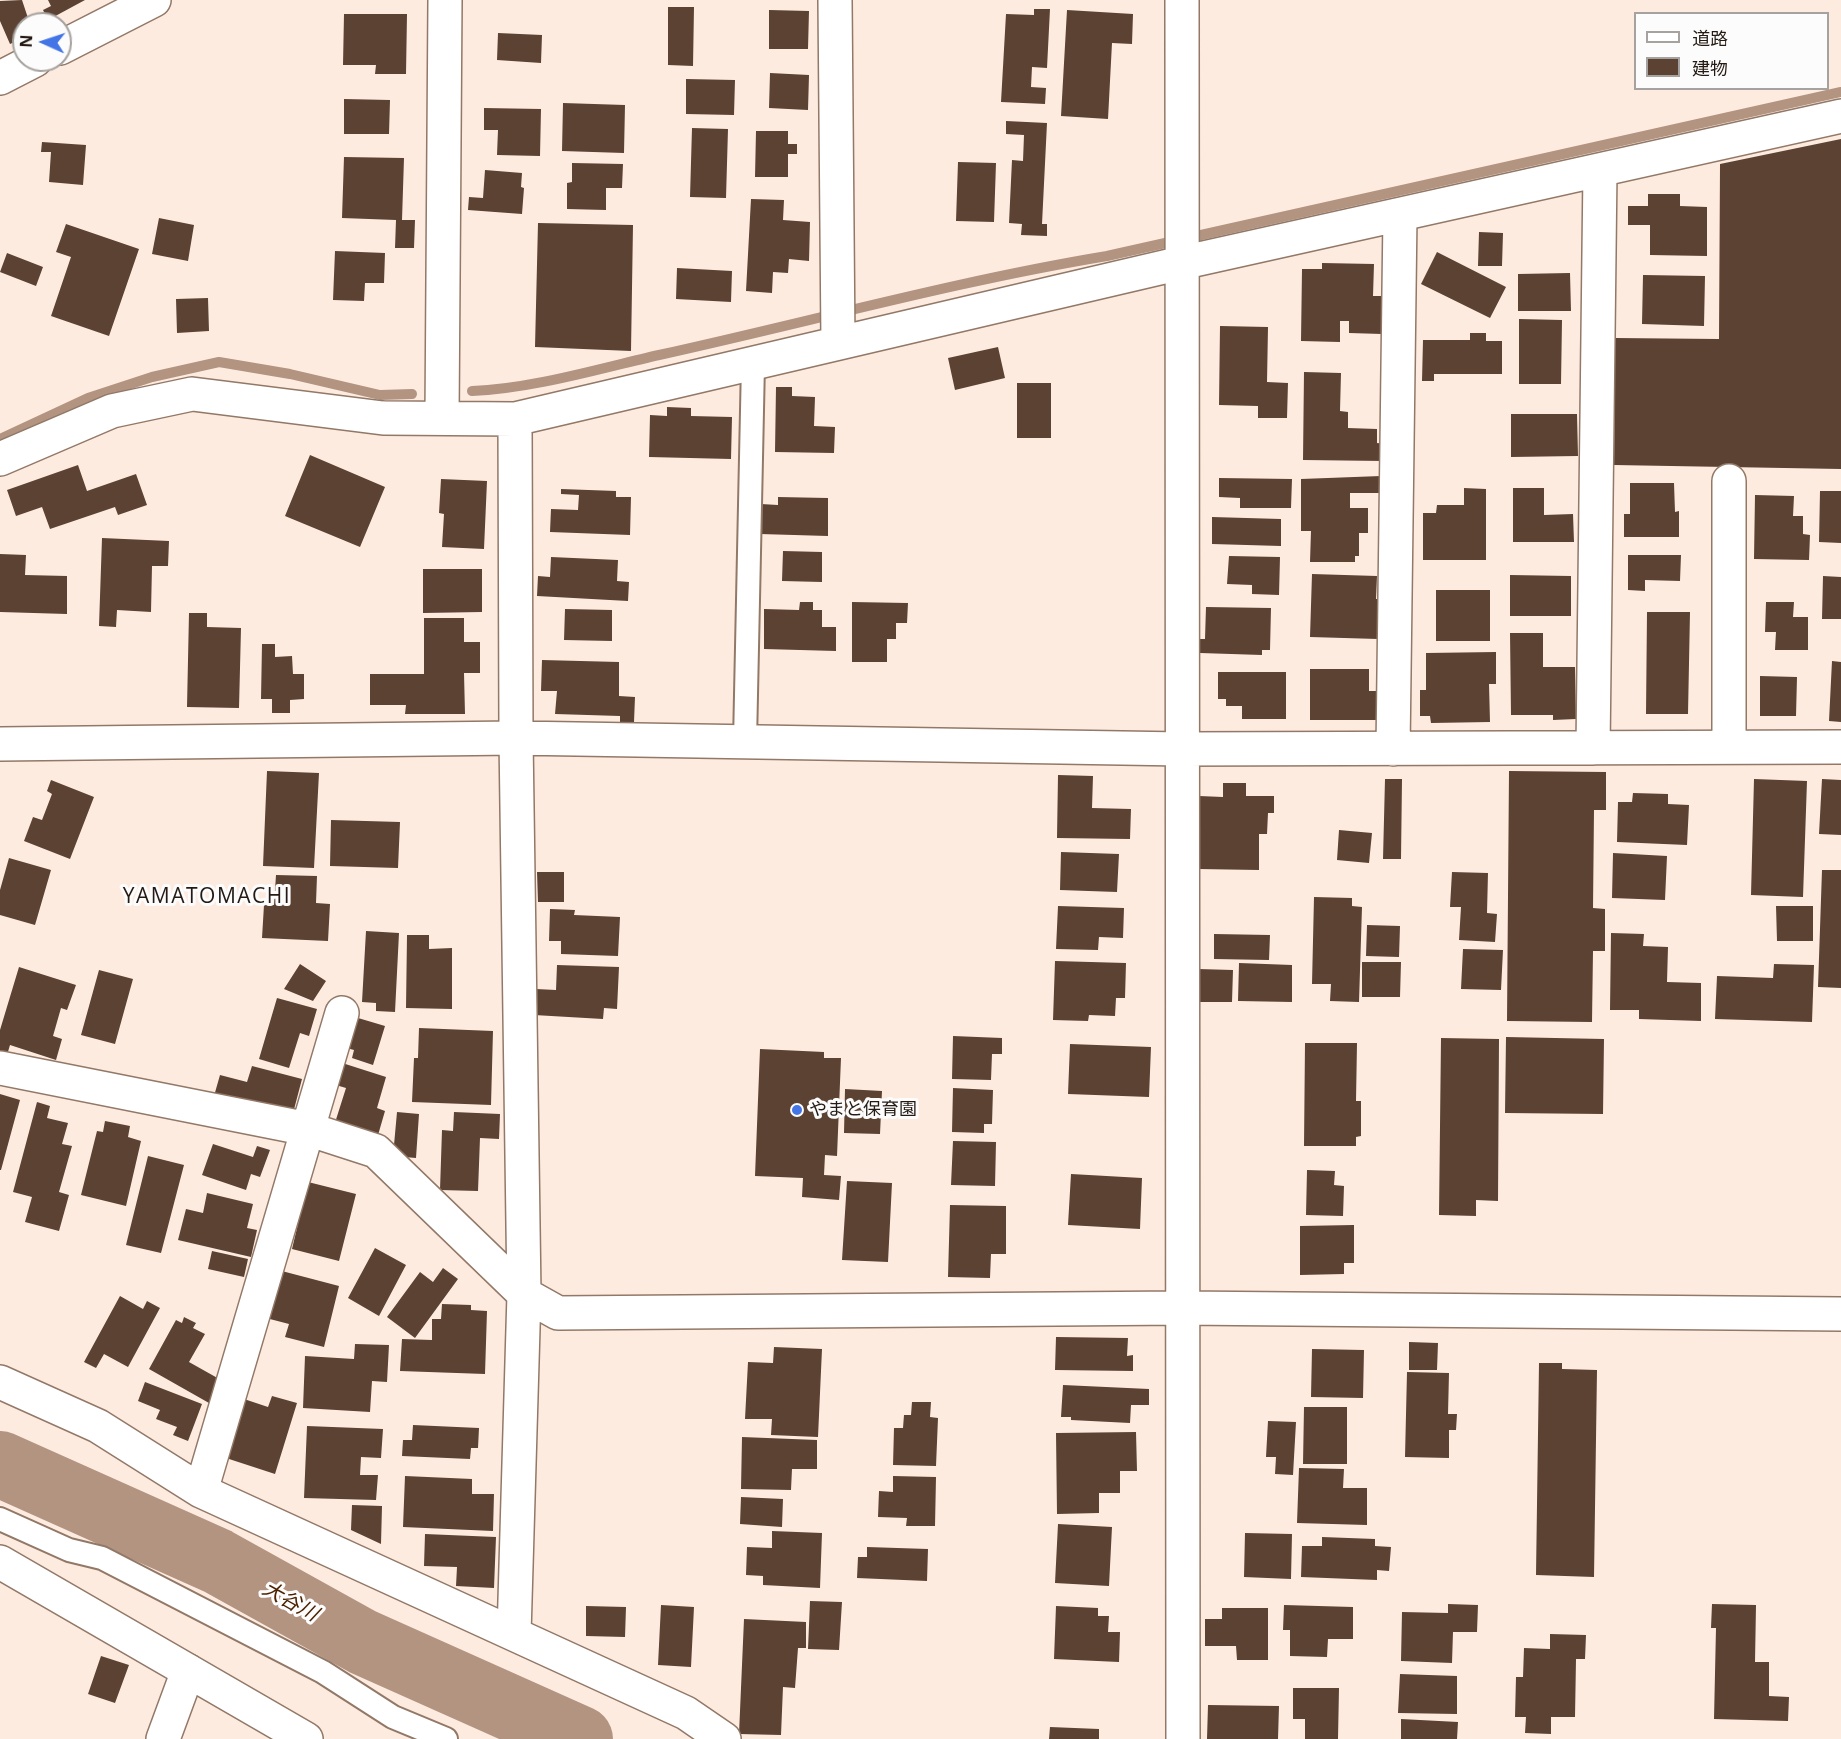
<!DOCTYPE html>
<meta charset="utf-8">
<style>
body{margin:0}
#map{position:relative;width:1841px;height:1739px;overflow:hidden;background:#feebe0;font-family:"Open Sans","Noto Sans JP",sans-serif}
canvas{display:block}
.legend{position:absolute;left:1634px;top:12px;width:195px;height:78px;box-sizing:border-box;background:#fcfcfc;border:2px solid #a6a29f;margin:0;padding:8px 10px;list-style:none;font-size:18px;color:#241a13}
.legend li{display:flex;align-items:center;gap:12px;height:30px}
.legend b{width:30px;border:2px solid #a6a29f}
.north{position:absolute;left:12px;top:12px;width:60px;height:60px;box-sizing:border-box;background:#fcfcfc;border:2px solid #a6a29f;border-radius:50%;rotate:273deg;font-size:16px;font-weight:700;line-height:24px;text-align:center;color:#241a13}
.north::after{content:'';display:block;margin:auto;width:21px;height:27px;background:#4375e6;clip-path:polygon(50% 0,100% 100%,50% 72%,0 100%)}
</style>
<div id="map">
<canvas width="1841" height="1739"></canvas>
<ul class="legend">
<li><b style="height:8px;background:#fff"></b>道路</li>
<li><b style="height:16px;background:#5b4233"></b>建物</li>
</ul>
<div class="north">N</div>
</div>
<script>
const c = document.querySelector('canvas').getContext('2d');
c.lineJoin = 'round';
function trace(path, color, width, dash) { c.strokeStyle = color; c.lineWidth = width; c.lineCap = dash ? 'butt' : 'round'; c.setLineDash(dash || []); c.stroke(path); }
function fillPath(path, color) { c.fillStyle = color; c.fill(path, 'evenodd'); }
function label(font, color, halo, rows, align = 'center') {
  c.font = font + ' "Open Sans","Noto Sans JP",sans-serif'; c.lineWidth = 6; c.setLineDash([]); c.textBaseline = 'middle'; c.strokeStyle = halo; c.fillStyle = color; for (const [text, x, y, turn = 0] of rows) {
    c.save(); c.translate(x, y); c.rotate((+turn || 0) * Math.PI / 180); c.textAlign = isNaN(turn) ? turn : align; if (halo) c.strokeText(text, 0, 0); c.fillText(text, 0, 0); c.restore();
  }
}
trace(new Path2D(`
 M472,391C532,389 601,368 659,355C809,322 956,281 1107,256L1841,92
 M0,439L88,398L152,377L219,362L290,374L380,395L412,394`), '#b29481', 10);
trace(new Path2D(`
 M0,1464L217,1561L363,1642L580,1739`), '#b29481', 66);
fillPath(new Path2D(`
 M22,0L30,24H24V38L10,44L0,21V1Z
 M48,0H85L48,20L43,10L51,6Z
 M668,7H694L693,66L668,65Z
 M1034,9H1050L1047,68L1032,67L1031,87L1046,88L1045,104L1001,102L1006,14L1034,15Z
 M769,10L809,11L808,49H769Z
 M1067,10L1133,14L1132,44L1112,43L1108,119L1061,116Z
 M344,14H407L406,74H375L376,65H343Z
 M498,33L542,35L541,63L497,60Z
 M770,73L809,75L808,110L769,108Z
 M686,79L735,80L734,115L686,114Z
 M344,99L390,100L389,134H344Z
 M563,103L625,105L624,153L562,151Z
 M484,108L541,109L540,156L497,155L498,130H484Z
 M1006,121L1047,123L1042,224H1047V236L1021,235L1022,224L1009,223L1012,160L1023,161L1024,135L1006,134Z
 M692,128L728,129L726,198L690,197Z
 M756,131H788V144H797V154H788V177H755Z
 M1841,139V469L1614,465L1615,338L1719,339L1720,164Z
 M42,142L86,145L83,185L49,182L51,152H41Z
 M344,157L404,158L402,220H415L414,248H395L396,220L342,218Z
 M958,162L996,163L994,222L956,221Z
 M572,163L623,164L622,188H606V210L567,209V183L572,182Z
 M485,170L522,173L521,187L524,188L522,214L468,210L469,197L483,198Z
 M1648,194H1680V206L1707,207V256L1650,255V225H1628V206H1648Z
 M751,199L784,200L783,220L810,222L809,261L789,259L788,273L773,272L772,293L746,291Z
 M159,218L194,225L188,261L152,254Z
 M538,223L633,225L631,351L535,347Z
 M66,224L139,249L109,336L51,316L71,257L56,252Z
 M1479,232L1503,233L1502,266H1478Z
 M335,251L385,253L384,283H365L364,301L333,300Z
 M1437,252L1506,287L1490,318L1421,284Z
 M7,253L43,267L36,286L0,272Z
 M1322,263L1374,264L1373,296H1383L1382,334L1349,333V321H1340V342L1301,341L1302,269H1322Z
 M677,268L732,271L731,302L676,299Z
 M1570,273L1571,311H1518V274Z
 M1643,275L1705,276L1704,326L1642,324Z
 M208,298L209,331L177,333L176,299Z
 M1519,319L1562,320L1561,384H1519Z
 M1220,326L1268,327L1267,382L1288,383L1287,418H1258V406L1219,405Z
 M1470,333H1486V341H1502V374H1434V381H1422L1423,340H1470Z
 M998,347L1005,378L955,390L948,358Z
 M1304,372L1341,373L1340,411L1348,412V428L1377,429V443L1385,444L1384,461L1303,460Z
 M1017,383H1051V438H1017Z
 M776,387H792V396L815,397L814,426L835,427L834,453L775,452Z
 M667,407L691,408V416L732,417L731,459L649,457L650,415L667,416Z
 M1511,414H1577L1578,456L1511,457Z
 M310,455L385,487L360,547L285,516Z
 M78,465L87,491L136,474L147,505L118,515L115,507L50,529L42,507L16,516L7,490Z
 M1381,476L1380,493H1350V508H1368V533H1359V556H1355V562H1310L1311,531H1301V479Z
 M1219,478L1292,479L1291,508H1240V498L1219,497Z
 M441,479L487,481L484,549L442,547L444,514L439,513Z
 M1630,483H1674L1675,512L1679,511V537H1624V514H1630Z
 M1464,488L1486,489V560H1423V513H1436L1437,505H1464Z
 M1513,488H1544V515L1573,514L1574,542H1513Z
 M561,489L616,491V497H631L630,535L550,532L551,509L578,510L579,495L561,494Z
 M1820,491H1841V543L1819,542Z
 M1755,495L1794,496L1793,516H1803V534L1810,535L1809,560L1754,559Z
 M778,497L828,498V536L760,534L761,504L778,505Z
 M1212,517L1281,519V546L1212,544Z
 M102,538L169,541L168,566H152L151,612L117,610L116,627L99,626Z
 M783,551L822,552V582L782,581Z
 M0,554L26,555L25,575L67,576V614L0,612Z
 M1628,555H1681L1680,581L1645,580V591L1628,590Z
 M1229,556L1280,557L1279,595L1252,594V585L1227,584Z
 M551,557L618,560L617,581L629,582L628,601L537,596L538,576L550,577Z
 M423,569H482V612L423,613Z
 M1312,574L1377,576L1376,599H1384L1378,639L1310,637Z
 M1510,575L1571,576V616H1510Z
 M1823,576L1841,577V619H1822Z
 M1436,590H1490V641H1436Z
 M800,602H813V610H822V627H836V651L764,649V609L799,610Z
 M852,602L908,603L907,623H896V639H887V662H852Z
 M1766,602H1794L1793,617H1808V650H1775L1776,632H1765Z
 M1206,607L1271,608L1270,650H1262V655L1200,653V639H1205Z
 M565,609L612,610V641L564,640Z
 M1647,612H1690L1688,714H1646Z
 M189,613H207V627L241,628L239,708L187,707Z
 M424,618H464V642H480V673H464L465,714H405L406,705H370V674H424Z
 M1510,633H1543V667H1575L1576,719L1553,720V715H1511Z
 M262,644H275V657L292,656L293,674H304V699L290,700V713H272V699H261Z
 M1496,652V684H1489L1490,722L1431,723L1430,716H1420V690H1426V653Z
 M542,660L619,662V696L635,697L634,722H620V716L555,714L557,691H541Z
 M1832,661L1841,662V722L1829,721Z
 M1310,669H1369V691H1376V720H1310Z
 M1218,672H1286V719H1242V706H1226V699H1218Z
 M1760,676L1797,677L1796,716H1760Z
 M267,771L319,773L314,868L263,866Z
 M1509,771L1606,772V810H1594L1593,908L1605,909V951H1593L1592,1022L1507,1021Z
 M1058,775L1093,776L1092,808L1131,809L1130,839L1057,838Z
 M1385,779H1402L1401,859H1383Z
 M1754,779L1807,781L1803,897L1751,895Z
 M1822,779L1841,780V835L1819,834Z
 M51,780L94,797L70,859L24,841L33,817L42,820L52,794L47,791Z
 M1223,783H1246V796H1274V813H1268L1267,834H1259V870L1198,869L1199,796L1223,797Z
 M1633,793L1668,794V804L1689,805L1687,845L1617,842L1618,802H1632Z
 M331,820L400,822L398,868L330,866Z
 M1339,830L1372,833L1369,863L1337,860Z
 M1061,852L1119,854L1117,892L1060,890Z
 M1613,853L1667,856L1665,900L1612,898Z
 M9,858L51,870L35,925L0,915V890Z
 M1822,870H1841V988L1818,987Z
 M537,872H564V902H538Z
 M1452,872L1488,873L1487,913L1497,914L1495,942L1459,940L1461,907H1450Z
 M276,875L317,876L316,903L330,904L328,941L262,938L264,905H274Z
 M1314,897L1352,898V906L1362,907L1359,1002L1330,1001L1331,984H1312Z
 M1058,906L1124,908L1123,938L1099,937L1098,950L1056,949Z
 M1776,906H1813V941H1777Z
 M550,909L575,910L574,915L620,917L618,956L561,954V941H549Z
 M1367,925L1400,926L1399,957L1366,956Z
 M366,931L399,933L395,1012L376,1011V1003L362,1002Z
 M1611,933L1644,934L1643,946L1668,947L1667,982L1701,983V1021L1639,1019V1010H1610Z
 M1214,934L1270,935L1269,960L1214,959Z
 M407,935H429V949L452,948V1009L406,1008Z
 M1463,949L1503,950L1501,990L1461,989Z
 M1055,961L1126,963L1125,998H1116L1115,1016L1089,1015L1088,1021L1053,1020Z
 M1362,962H1401L1400,997H1362Z
 M1239,963L1292,965V1002L1238,1001Z
 M300,964L326,981L313,1001L284,989Z
 M1774,964L1814,965L1812,1022L1715,1019L1717,976L1773,978Z
 M557,965L619,967L617,1009L604,1008L603,1019L534,1015L536,989L556,990Z
 M19,967L76,985L67,1010L61,1008L53,1036L62,1039L56,1060L10,1045L7,1055L0,1053V1030Z
 M1198,969L1233,970L1232,1002H1198Z
 M99,970L133,979L115,1044L81,1035Z
 M277,998L317,1009L309,1036L300,1033L289,1068L259,1059Z
 M348,1015L385,1026L373,1065L352,1058L354,1050L339,1046Z
 M419,1028L493,1031L491,1105L412,1102L414,1058H418Z
 M953,1036L1002,1038V1054H992L991,1080L952,1079Z
 M1506,1037L1604,1039L1603,1114L1505,1113Z
 M1441,1038L1499,1039L1498,1201L1476,1200V1216L1439,1215Z
 M1305,1043H1357L1356,1101H1361V1136L1356,1137V1146H1304Z
 M1070,1044L1151,1047L1149,1097L1068,1094Z
 M760,1049L824,1052V1058H841L837,1156L825,1155L824,1175L841,1176L839,1200L802,1197L803,1178L755,1176Z
 M336,1061L386,1077L377,1108L385,1111L376,1142L333,1129L346,1088L329,1083Z
 M252,1066L302,1079L292,1117L214,1096L220,1075L247,1082Z
 M953,1088L993,1090L992,1124H984V1133L952,1132Z
 M845,1089L882,1091L880,1134L844,1133Z
 M0,1094L20,1100L1,1170H0Z
 M37,1102L50,1106L47,1118L68,1123L62,1144L72,1146L59,1192L69,1195L59,1231L25,1222L32,1197L13,1192Z
 M397,1112L419,1114L416,1158L393,1156Z
 M454,1112L500,1114L499,1139L480,1138L478,1191L440,1190L442,1130L453,1131Z
 M105,1121L130,1126L128,1137L141,1141L126,1206L81,1195L97,1131L103,1132Z
 M953,1141L996,1142L995,1186L951,1185Z
 M213,1144L253,1157L257,1146L270,1150L260,1177L251,1174L246,1190L202,1175Z
 M148,1156L184,1165L161,1253L126,1245Z
 M1307,1170L1335,1171L1334,1185L1344,1186L1343,1216L1306,1215Z
 M1071,1174L1142,1178L1140,1229L1068,1225Z
 M847,1181L892,1183L888,1262L842,1260Z
 M308,1182L356,1194L339,1261L292,1249Z
 M207,1193L253,1204L247,1228L257,1230L251,1257L178,1240L186,1209L203,1213Z
 M950,1205L1006,1206V1254H991L990,1278L948,1277Z
 M1354,1225V1263H1344V1274L1300,1275V1226Z
 M375,1248L406,1265L379,1316L348,1298Z
 M212,1251L248,1259L244,1277L208,1269Z
 M443,1268L458,1279L415,1338L387,1317L420,1272L433,1282Z
 M278,1270L339,1286L324,1347L285,1337L289,1324L266,1318Z
 M120,1296L143,1309L147,1301L160,1308L128,1367L104,1354L96,1368L84,1362Z
 M442,1304L471,1305V1310L487,1311L485,1374L400,1371L402,1339L432,1340V1319H441Z
 M184,1317L196,1323L193,1328L205,1334L189,1362L221,1380L209,1403L149,1369L176,1320L182,1323Z
 M1056,1337L1128,1338L1127,1356L1133,1355V1371L1055,1370Z
 M1409,1342L1438,1343L1437,1370H1409Z
 M355,1344L389,1345L387,1382L372,1381L370,1412L303,1408L305,1356L354,1359Z
 M774,1347L822,1349L818,1437L771,1435L772,1419H745L748,1362L773,1363Z
 M1312,1349L1364,1350L1363,1398L1311,1397Z
 M1539,1363H1562V1369L1597,1370L1594,1577L1536,1575Z
 M1407,1372L1449,1373L1448,1414H1457L1456,1430H1449V1458L1405,1457Z
 M145,1382L202,1404L188,1441L173,1435L177,1427L156,1419L160,1410L138,1401Z
 M1063,1385L1149,1389V1405H1131L1130,1423L1071,1420V1417H1061Z
 M272,1396L297,1403L275,1474L226,1458L244,1399L268,1407Z
 M912,1402H931L930,1417L938,1418L936,1466L893,1465L894,1428H903L904,1415H911Z
 M1304,1407H1347V1464H1303Z
 M1268,1421L1296,1422L1293,1475L1275,1474L1276,1457H1266Z
 M413,1425L479,1428L478,1448H471L470,1459L402,1456L403,1440H412Z
 M307,1426L383,1429L381,1458L361,1457L360,1475H378L376,1500L304,1498Z
 M1136,1432L1137,1471H1120V1493H1099V1513L1057,1514L1056,1433Z
 M742,1437L817,1440V1469H792L791,1490L741,1489Z
 M1299,1468L1344,1469L1343,1488H1367V1525L1297,1523Z
 M405,1476L472,1479V1494H494L493,1531L403,1527Z
 M893,1476L936,1477L935,1526H906L907,1518L878,1517L879,1491L893,1492Z
 M741,1497L783,1499L782,1527L740,1524Z
 M352,1505L382,1506L381,1544L351,1530Z
 M1058,1524L1112,1527L1109,1586L1055,1583Z
 M772,1531L822,1533L820,1588L763,1585V1576L746,1575L747,1547L772,1548Z
 M1245,1533L1292,1534L1291,1579L1244,1577Z
 M425,1534L496,1537L494,1588L456,1586L457,1567L424,1566Z
 M1322,1537L1375,1539V1546L1391,1547L1389,1571L1377,1570V1580L1301,1577L1302,1546H1322Z
 M867,1547L928,1549L927,1581L857,1578L858,1557H867Z
 M810,1601L842,1602L839,1650L808,1649Z
 M1448,1604L1478,1605L1477,1632H1453L1452,1663L1401,1661L1402,1612L1448,1613Z
 M1712,1604L1756,1605L1755,1662H1769V1696L1789,1697L1788,1721L1714,1719L1716,1628H1711Z
 M661,1605L694,1607L691,1667L658,1665Z
 M1284,1605L1353,1607V1639H1328L1327,1657L1290,1656V1630H1283Z
 M586,1606L626,1607L625,1637L586,1636Z
 M1056,1606L1098,1608V1616H1109L1108,1632H1120L1119,1662L1054,1659Z
 M1222,1608H1268V1660H1237L1236,1646H1205V1619H1222Z
 M744,1619L806,1622V1648H798L795,1688L783,1687L781,1735L739,1734Z
 M1550,1634L1586,1635L1585,1659H1576L1575,1717H1551V1734L1525,1733L1526,1717H1515L1516,1677H1523L1524,1648L1550,1649Z
 M101,1656L129,1665L115,1703L88,1694Z
 M1400,1674L1457,1676V1714L1398,1713Z
 M1293,1688H1339L1338,1739H1305V1719H1293Z
 M1208,1705L1279,1706L1278,1739H1207Z
 M1401,1719L1458,1722L1457,1739H1401Z
 M1050,1727L1099,1729V1739H1049Z`), '#5b4233');
const service = new Path2D(`
 M745,742L753,363
 M0,1519L69,1550L102,1558L323,1672L393,1717L446,1739`);
const minor = new Path2D(`
 M835,0L838,343
 M1182,0L1183,1739
 M60,48L154,0
 M0,78L35,60
 M442,418L445,0
 M0,459L112,411L192,394L383,418L515,419L1181,263L1841,116
 M1729,481V747
 M0,744L516,738L1182,749L1841,747
 M1593,748L1600,170
 M1393,749L1400,215
 M0,1068L308,1129L376,1151L524,1294L558,1313L1182,1308L1841,1314
 M0,1382L98,1426L201,1491L686,1713L724,1739
 M201,1491L342,1013
 M514,1634L524,1294L516,738L515,419
 M163,1739L188,1671`);
const tertiary = new Path2D(`
 M0,1562L306,1739`);
trace(service, '#927867', 26);
trace(minor, '#927867', 36);
trace(tertiary, '#927867', 36);
trace(service, '#fff', 22);
trace(minor, '#fff', 33);
trace(tertiary, '#fff', 33);
for (const [x, y, r, color] of [
 [797,1110,6,"#4375e6"]
]) { const dot = new Path2D(); dot.arc(x, y, r, 0, 2 * Math.PI); c.fillStyle = color; c.fill(dot); trace(dot, '#fcfcfc', 2); }
label('18px', '#241a13', '#fcfcfc', [
 ["やまと保育園",809,1110]
], 'left');
label('italic 20px', '#4b2200', '#fcfcfc', [
 ["大谷川",290,1602,29]
]);
c.letterSpacing = '1.5px';
label('21px', '#241a13', '#fcfcfc', [
 ["YAMATOMACHI",207,897]
]);
c.letterSpacing = '0px';
</script>
